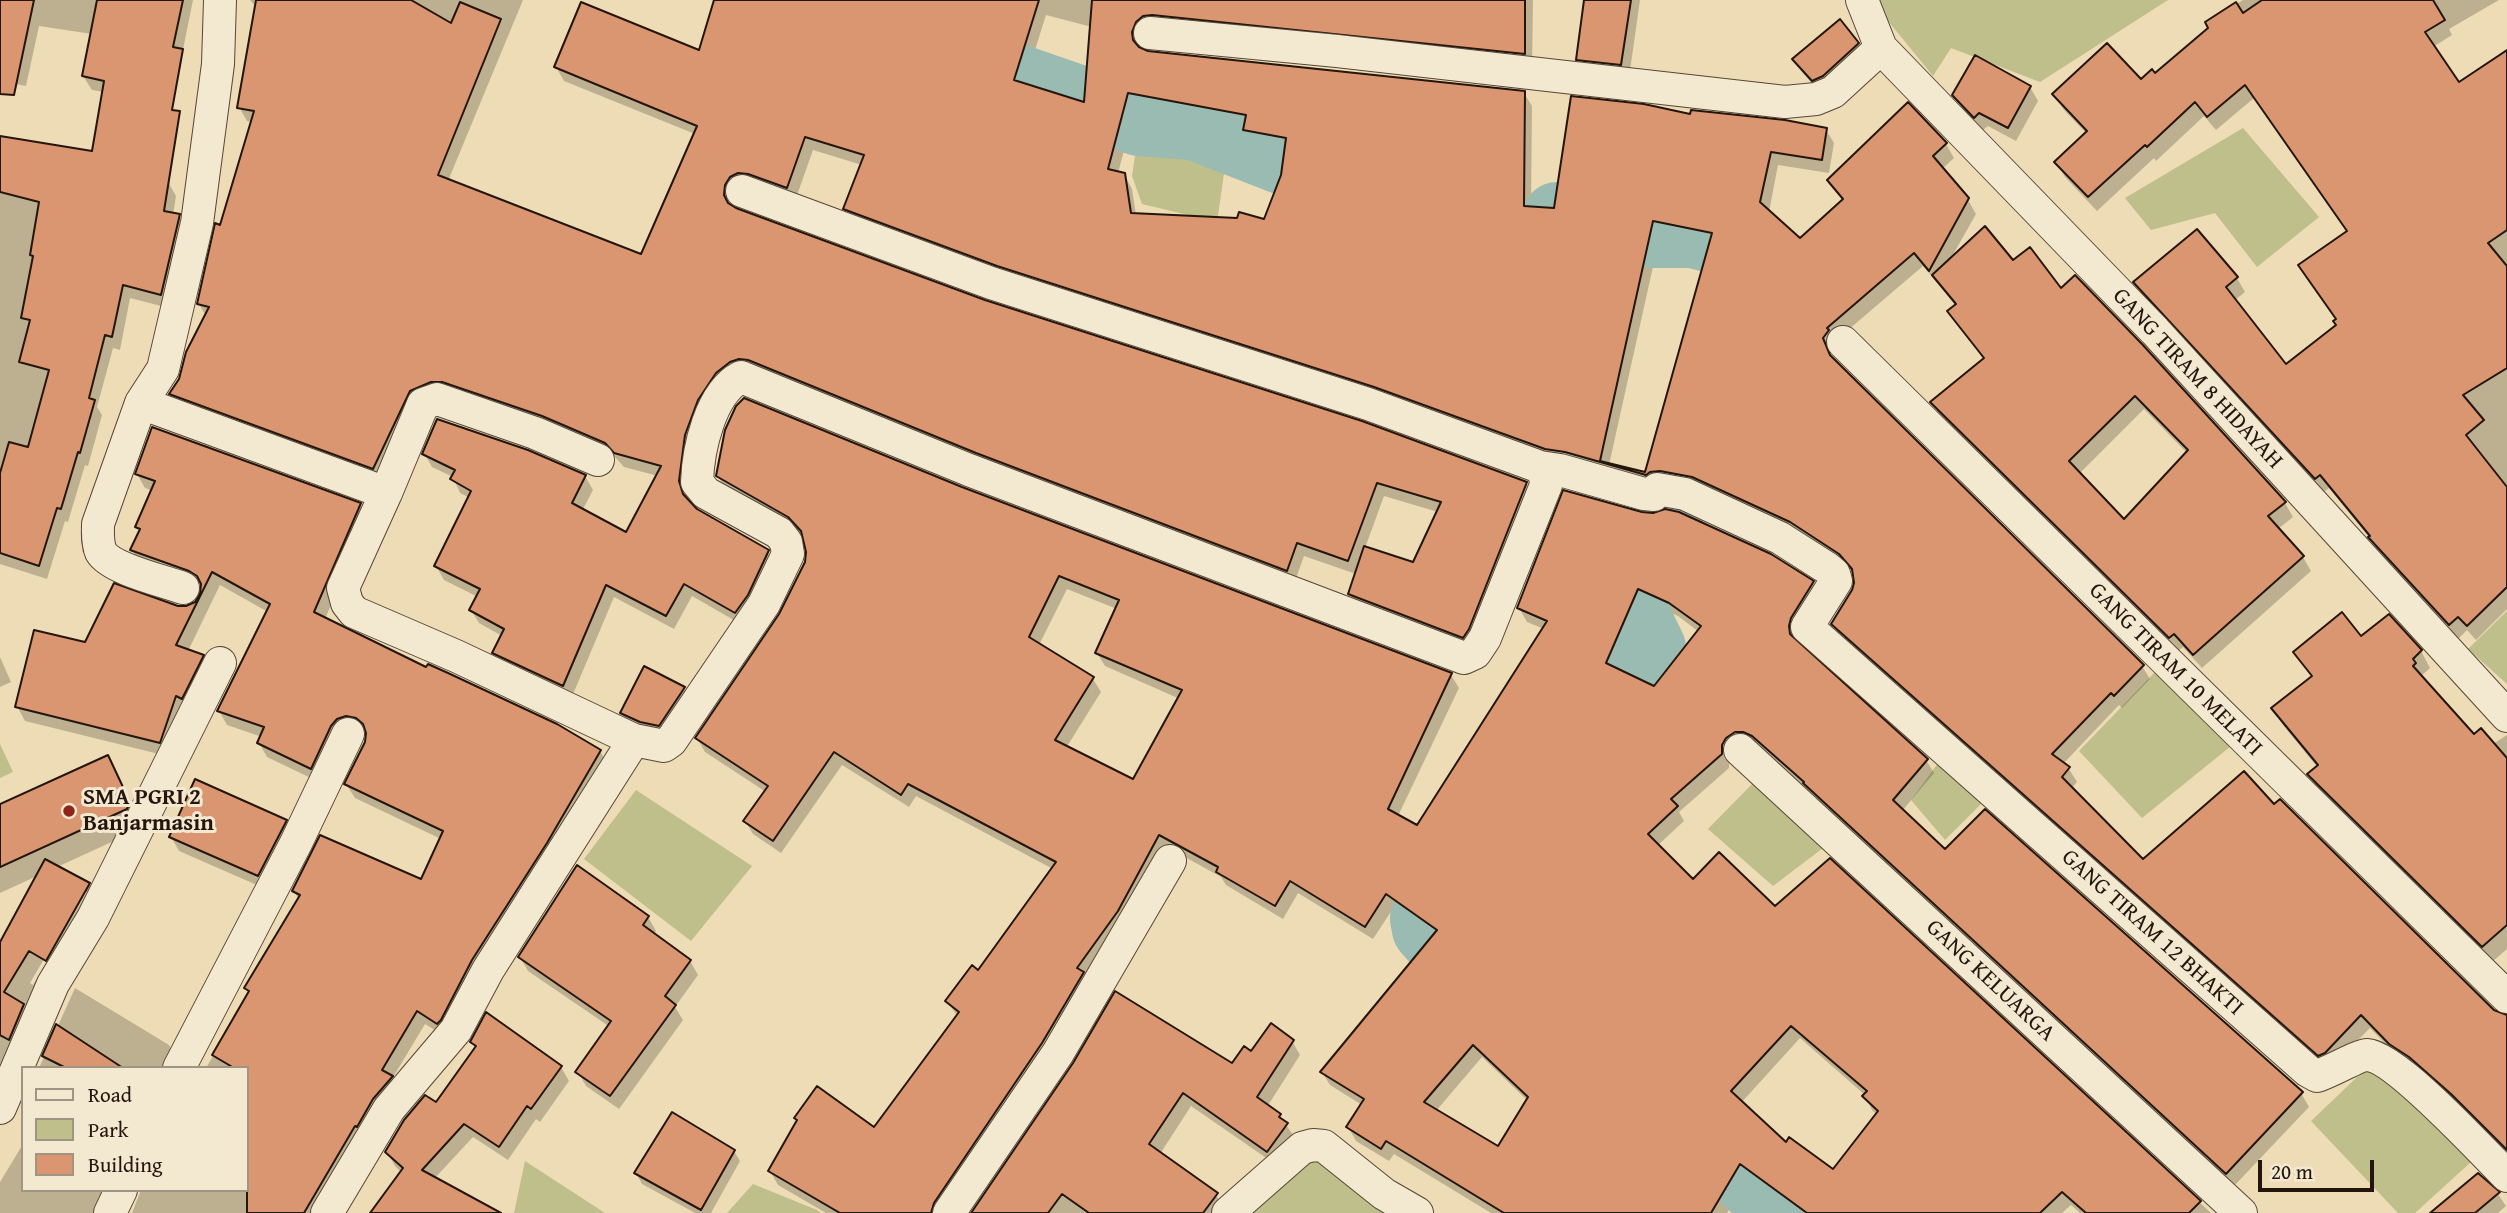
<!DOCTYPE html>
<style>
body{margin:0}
#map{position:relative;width:2507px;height:1213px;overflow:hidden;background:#eddcb6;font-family:"Gentium Book Plus",serif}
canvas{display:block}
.legend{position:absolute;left:21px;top:1066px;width:228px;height:126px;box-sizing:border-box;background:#f3e8d0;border:2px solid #a09482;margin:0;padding:9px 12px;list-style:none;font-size:21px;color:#24150d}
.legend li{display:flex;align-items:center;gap:14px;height:35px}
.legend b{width:35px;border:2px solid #a09482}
.scale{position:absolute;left:2258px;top:1160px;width:116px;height:32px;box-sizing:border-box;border:4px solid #24150d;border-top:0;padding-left:9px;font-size:21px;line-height:24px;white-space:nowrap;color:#24150d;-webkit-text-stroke:5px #f3e8d0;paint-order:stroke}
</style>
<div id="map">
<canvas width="2507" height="1213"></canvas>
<ul class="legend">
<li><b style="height:9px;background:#f3e8d0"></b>Road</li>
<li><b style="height:19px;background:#bebf8a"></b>Park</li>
<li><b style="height:19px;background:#d99671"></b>Building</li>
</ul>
<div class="scale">20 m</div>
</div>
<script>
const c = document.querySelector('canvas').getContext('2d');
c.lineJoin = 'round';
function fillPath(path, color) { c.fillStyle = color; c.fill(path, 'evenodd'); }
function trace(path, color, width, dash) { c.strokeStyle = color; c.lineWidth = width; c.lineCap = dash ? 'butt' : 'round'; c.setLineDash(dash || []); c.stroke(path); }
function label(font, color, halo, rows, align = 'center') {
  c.font = font + ' "Gentium Book Plus",serif'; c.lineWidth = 6; c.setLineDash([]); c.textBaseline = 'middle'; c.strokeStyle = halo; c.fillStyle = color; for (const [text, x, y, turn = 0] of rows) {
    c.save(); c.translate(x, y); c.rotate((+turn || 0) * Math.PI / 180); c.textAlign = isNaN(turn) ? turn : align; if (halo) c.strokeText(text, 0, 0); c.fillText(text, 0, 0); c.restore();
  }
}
fillPath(new Path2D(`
 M1871,0H2168L2040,82L1951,48L1933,76Z
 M2243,128L2319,217L2257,267L2215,213L2151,230L2125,198Z
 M1138,136L1227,153L1217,222L1142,204L1132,176Z
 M2507,611V684L2468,649Z
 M2157,670L2236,742L2142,818L2079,751Z
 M0,744L13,772L0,778Z
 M1941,759L1990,795L1945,840L1911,800Z
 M1756,780L1827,845L1773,886L1708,829Z
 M636,790L752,866L691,941L584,859Z
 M2375,1060L2471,1162L2415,1213H2398L2311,1121Z
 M1311,1151L1394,1213H1244Z
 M525,1161L605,1213H514Z
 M753,1184L817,1210L821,1213H727Z`), '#bebf8a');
fillPath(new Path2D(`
 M0,0H193L157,178L168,182L176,196L173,215L178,216L187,230L169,308L130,298L120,350L113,348L97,407L102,415L88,466L85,465L68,522L65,521L47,579L0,564V137L94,153L104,92L92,90L83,76L92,34L39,26L26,86L0,81Z
 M250,0H523L448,181L642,257L695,134L564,81L556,67L700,52L716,0H1533L1532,67L1143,36L1139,45V50L1148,53L1524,93L1532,106L1531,208L1556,210L1692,116L1826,130L1834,143L1829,173L1778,165L1769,212L1800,240L1843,201L1829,180L1908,105L1946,144L1954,158L1942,169L1968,200L1976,214L1950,260L2012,263L2061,290L2285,503L2293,517L2278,529L2303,557L2311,571L2202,668L2183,647L2178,651L1941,417L1933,403L1984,360L1950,311L1956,306L1923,266L1834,342L1836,345L1830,353L1832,360L2142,666L2150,679L2122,708L2119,705L2063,764L2069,769L2077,782L2071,789L2143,861L2274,806L2493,1012L2507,1016V1154L2399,1058L2370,1028L2332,1066L2327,1069L1841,638L1833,624L1856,583L1854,574L1849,568L1797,535L853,223L845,209L862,165L813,150L795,201L732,200L731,207L985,302L1526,483L1534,497L1471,651L1358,608L1350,594L1356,574L1304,556L1294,584L757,373L692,450L686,496L696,510L767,551L775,565L744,626L692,596L674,629L614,597L571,699L502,666L494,653L502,636L479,623L471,610L478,597L444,580L436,566L470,498L460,493L453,477L432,467L424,453L585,476L593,490L582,511L626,534L658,476L624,467L615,457L552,430L451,395L381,482L179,407L171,394L180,379L206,316L199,304L253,122L247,121L239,107L256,7ZM1046,15L1092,27L1085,104L1024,85ZM1136,106L1245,126V130L1253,144L1286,150L1283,175L1265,222L1136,215L1132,189L1124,174L1118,173ZM1660,235L1711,244L1646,474L1609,465ZM2144,409L2187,453L2124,522L2079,474ZM1384,496L1438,512L1414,564L1365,548Z
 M1586,0H1640L1629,78L1586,73L1578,59Z
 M2243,0H2499L2449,29L2452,35L2433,47L2459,84L2507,52V609L2476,640L2467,630L2458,639L2379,552L2372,541L2329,488L2324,492L2144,297L2135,282L2237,278L2245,292L2234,301L2285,366L2338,326L2349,233L2254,98L2216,130L2204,116L2156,161L2154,158L2097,211L2065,177L2056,162L2087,134L2063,109L2055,95L2141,82L2155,75L2210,28L2207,23Z
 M1858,44L1866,58L1821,94L1803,73L1795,59Z
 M2030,87L2038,101L2016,141L1988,126L1983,130L1963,110L1955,95Z
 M137,474L360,505L368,519L325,619L600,751L608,765L446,1037L425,1024L392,1079L399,1092L321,1213H132L141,1190H247V1068H206L249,994L246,988L299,900L294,891L422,882L441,839L355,798L346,784L366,742V732L355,729L319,782L267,757L259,743L262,737L227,725L219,711L268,612L220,585L188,651L202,656L211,670L167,756L25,721L17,706L86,645L178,607L186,608L196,604L202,595V587L199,585L140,564L132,550L140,533L137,527L153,491L145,488Z
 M718,476L962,489L1451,675L1459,688L1398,816L1418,827L1544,629L1527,622L1519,608L1564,492L1813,583L1821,596L1798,632L1795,641L1926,760L1934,773L1902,811L1945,851L2301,1093L2309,1107L2234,1186L1813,797L1810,792L1754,746L1729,760V768L1679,812L1684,821L1657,846L1693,882L1775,908L1830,860L2211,1213H2080L2071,1205L2062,1213H1786L1790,1207L1749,1177L1727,1213H1491L1394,1154L1389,1161L1356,1141L1348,1127L1362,1105L1330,1085L1322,1072L1435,936L1394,907L1373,939L1298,893L1283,919L1226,885L1221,877L1167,847L944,1213H826L778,1185L770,1171L875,1129L958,1017L947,1001L978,973L1053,869L916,796L909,807L842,765L781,853L753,834L745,821L766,792L705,752L697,738L781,615L806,562L808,552L804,538L798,531L726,490ZM1067,589L1117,609L1097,653L1105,666L1180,699L1133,782L1066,748L1101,692L1093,679L1039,645ZM1646,602L1678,616L1699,632L1655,688L1617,670ZM1800,1038L1865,1095L1872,1110L1877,1115L1833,1172L1786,1145L1741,1103ZM1482,1057L1528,1101L1499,1148L1436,1111Z
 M2389,616L2421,651L2430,668L2421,676L2474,736L2493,744L2507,735V949L2492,962L2319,791L2310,775L2318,768L2283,725L2273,709L2312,678L2295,652L2361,639Z
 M0,657L11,682L0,687Z
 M645,669L684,689L690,700L665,737L628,724L622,713Z
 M108,757L141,824L138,830L57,867L89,884L100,904L0,1074V946L37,876L0,893V806ZM83,892H87L33,985L30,983Z
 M286,821L294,835L266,889L179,851L171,837Z
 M648,917L656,931L653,935L690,961L698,975L675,1007L683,1020L619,1109L586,1086L578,1072L610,1027L528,971L520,957Z
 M75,988L169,1045L178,1060L173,1068H39Z
 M487,1015L561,1067L569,1081L540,1122L536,1119L508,1160L473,1137L434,1179L494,1213H372L402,1173L395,1166L387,1152L437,1104L476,1049L472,1042Z
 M1292,1041L1300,1055L1267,1107L1280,1116L1295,1138L1275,1164L1191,1106L1160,1154L1216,1195L1224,1208L1221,1213H973L1075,1064L1232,1065L1252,1053Z
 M23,1144V1190H117L104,1213H0V1182Z
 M734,1151L740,1161L711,1213H695L642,1184L636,1173Z
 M2478,1175L2498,1194L2506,1206L2498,1213H2433Z`), '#0003');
trace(new Path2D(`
 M789,0L1139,121L1194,125L1281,159L1376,179
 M1557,217L1633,233H1693L1733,243L1761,283L1769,307
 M1567,744L1594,716L1614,706L1628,688L1651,648L1632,609L1638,578L1711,421
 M1482,846L1425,919L1427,929L1436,939L1493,987L1508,992
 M1670,1101L1781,1213`), '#99bbb1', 70);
const building = new Path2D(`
 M0,0H34L14,95L0,94Z
 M97,0H183L173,47L183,49L172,110L180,111L164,211L180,214L161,295L123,285L112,337L105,335L89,398L95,400L80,453L78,452L61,509L57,508L39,566L0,553V473L9,442L28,447L49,370L19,362L30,320L21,318L33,256L30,255L39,202L0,192V136L92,151L104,81L82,76Z
 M256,0H411L451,23L460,2L501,19L438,175L641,254L697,126L554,67L581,2L699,50L714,0H1039L1014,80L1084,102L1092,0H1525V54L1152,15L1143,16L1136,22L1132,32L1133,40L1139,47L1148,51L1525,91L1524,206L1554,208L1571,96L1644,104L1690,114L1691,110L1785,120L1827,128L1822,160L1771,152L1760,202L1800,238L1843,199L1827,180L1908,102L1947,143L1933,156L1969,198L1929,271L1914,253L1827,328L1829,330L1823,338L1830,355L2144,665L2114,696L2111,693L2052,754L2070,767L2062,777L2143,859L2244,771L2274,804L2280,799L2494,1010L2507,1015V1150L2451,1094L2409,1057L2389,1044L2361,1015L2325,1053L2318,1056L1831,624L1852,590L1854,583L1852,569L1839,554L1790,522L1692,477L1660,471L1650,472L1646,475L1565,452L1545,449L1374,387L997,266L843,209L864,155L805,137L787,188L748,174L738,173L730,177L725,185L724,195L728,203L736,208L985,300L1362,421L1527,482L1469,629L1463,638L1348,594L1364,546L1413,562L1441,502L1377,483L1348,561L1297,543L1287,571L976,453L748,360L739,359L730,362L716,373L698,400L685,435L679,481L683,494L697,509L769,550L748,595L735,613L684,584L666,616L606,585L563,686L492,653L504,629L469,610L480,589L434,566L471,491L450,479L455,470L422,454L437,419L528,450L586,475L572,503L626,532L661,466L614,453L605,443L542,416L442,382H431L410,391L373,469L169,394L179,379L186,352L209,307L197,304L215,223L220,225L254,111L237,108ZM1128,93L1246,115L1243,130L1286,138L1281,175L1264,219L1239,212L1237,218L1131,213L1125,173L1108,169ZM1653,221L1712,233L1645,472L1600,461Z
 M1584,0H1631L1621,65L1576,60Z
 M2262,0H2433L2445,20L2425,32L2459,82L2507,50V230L2488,243L2507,266V368L2463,395L2484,420L2466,435L2507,487V587L2467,626L2458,617L2449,625L2368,537L2370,536L2320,475L2315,479L2133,282L2197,229L2238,277L2226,287L2286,364L2336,325L2333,321L2336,319L2298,265L2347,231L2245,85L2207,117L2195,102L2147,147L2145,145L2088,197L2054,162L2087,131L2052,94L2107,43L2141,79L2152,69L2155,73L2208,28L2205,22L2236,2L2243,13Z
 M1840,19L1859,43L1823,76L1812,81L1792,59Z
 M1975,55L2031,86L2008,128L1979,113L1974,118L1952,95Z
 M1985,226L2013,260L2030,247L2061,288L2075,275L2142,344L2286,502L2268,516L2304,556L2193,655L2174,634L2169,638L1930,402L1984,358L1947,311L1956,304L1932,275ZM2135,396L2188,450L2124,519L2069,461Z
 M744,398L962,487L1452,673L1388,809L1417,825L1547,621L1517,608L1563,490L1642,512L1653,513L1665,509L1679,512L1771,554L1814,581L1791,618L1789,626L1790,634L1928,759L1893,800L1945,849L1985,809L2303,1092L2226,1174L1803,783L1804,782L1752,736L1743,732H1735L1726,738L1722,745V754L1671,799L1678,806L1648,834L1693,879L1719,852L1775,906L1830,858L2201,1201L2189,1213H2086L2062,1192L2040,1213H1807L1740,1164L1711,1213H1504L1386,1141L1381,1149L1346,1127L1364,1099L1320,1072L1437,930L1386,894L1365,927L1290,881L1275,906L1216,872L1218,867L1159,835L1118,911L1077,968L1084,972L1042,1043L934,1203L931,1213H840L768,1171L797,1120L794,1118L817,1086L874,1127L959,1012L945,1001L972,965L978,970L1056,862L908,784L901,795L834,752L773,841L743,821L768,786L695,738L779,614L805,562L806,552L801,531L788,517L716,476L725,430L736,406ZM1059,576L1119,600L1095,653L1182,690L1133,779L1055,740L1094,677L1029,637ZM1638,589L1669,603L1701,626L1654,686L1606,663ZM1791,1026L1867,1091L1862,1096L1878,1111L1833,1169L1789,1137L1786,1142L1731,1091ZM1473,1045L1528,1097L1498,1146L1424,1102Z
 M152,427L361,503L314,612L426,667L428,664L448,673L557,724L601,750L547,843L472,960L441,1020L437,1024L417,1011L382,1070L393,1076L373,1099L357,1127L355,1126L304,1213H247V1068H234L212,1055L249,991L244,988L300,895L292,891L320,835L421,879L443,831L344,784L365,742L366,733L363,724L356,718L346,716L337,719L331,726L311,769L257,743L264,727L217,711L270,604L212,572L176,645L204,655L182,699L176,696L160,743L15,707L34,630L85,642L114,583L178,606H186L195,602L200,594L201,584L197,576L189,571L130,550L140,529L135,527L155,481L135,474Z
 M2342,612L2361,636L2389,614L2422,650L2413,659L2416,663L2413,666L2474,734L2481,728L2507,758V925L2482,947L2307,774L2318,765L2271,708L2312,676L2293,652Z
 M644,666L685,687L659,726L640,722L620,713Z
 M108,755L130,802L127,809L0,867V804Z
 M195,779L287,820L258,876L169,837Z
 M45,859L90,883L46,961L29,951L4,992L24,1004L9,1040L0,1035V942Z
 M577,865L649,916L643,925L691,960L665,996L676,1005L610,1096L575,1072L611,1021L518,957Z
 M1115,991L1232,1063L1244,1046L1251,1051L1271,1023L1294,1040L1257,1097L1281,1114L1279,1117L1288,1123L1267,1152L1183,1093L1149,1144L1218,1193L1203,1213H1089L1062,1194L1048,1213H971L1073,1063Z
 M486,1012L562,1066L531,1109L527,1106L499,1147L464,1124L422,1170L501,1213H370L403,1168L385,1152L404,1120L425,1095L436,1102L476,1046L470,1042Z
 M56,1024L123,1068H66L42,1056Z
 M672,1112L735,1150L701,1210L634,1173Z
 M2478,1173L2500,1192L2475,1213H2430Z`);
fillPath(building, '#d99671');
trace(building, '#24150d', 2);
const minor = new Path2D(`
 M1862,0L1881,48L2155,331L2507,716
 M1150,33L1337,51L1785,102L1816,99L1833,92L1881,48
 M742,191L991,283L1368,404L1540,467L1560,470L1644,494L1654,495L1657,489L1685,494L1780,538L1827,568L1834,574L1836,581L1807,627L2308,1071L2317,1076C2330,1072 2359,1055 2367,1055C2396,1057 2483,1152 2507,1176
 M1843,342L2507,997
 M141,403L163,369L197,223L218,64L220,0
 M386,493L423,404L437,399L535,433L598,460
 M183,588C164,581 111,569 101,552C97,543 98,533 98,524L141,403L386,493L343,588L347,603L354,612L456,656L634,740L488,970L456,1030L389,1109L327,1213
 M634,740L664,746L671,741L764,604L788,554L786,542L779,533L706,493L697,482C698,450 710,393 741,377L969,470L1464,658L1475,653L1485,638L1546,485L1545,476L1540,467
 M1740,750L2241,1213
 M179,1068L296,843L348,734
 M0,1108L53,984L93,918L220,663
 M110,1213L121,1190
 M949,1213L1058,1053L1170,861
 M1228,1213L1302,1148L1313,1145L1324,1146L1384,1194L1417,1213`);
trace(minor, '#564737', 34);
trace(minor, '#f3e8d0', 32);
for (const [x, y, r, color] of [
 [69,811,7,"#8f2418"]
]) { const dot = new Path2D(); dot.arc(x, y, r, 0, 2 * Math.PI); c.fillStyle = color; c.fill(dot); trace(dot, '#f3e8d0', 2.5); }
label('23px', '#24150d', '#f3e8d0', [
 ["GANG TIRAM 8 HIDAYAH",2197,379,47],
 ["GANG TIRAM 10 MELATI",2175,670,45],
 ["GANG TIRAM 12 BHAKTI",2152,933,42],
 ["GANG KELUARGA",1990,981,43]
]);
label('bold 23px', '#24150d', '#f3e8d0', [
 ["SMA PGRI 2",83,798],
 ["Banjarmasin",83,824]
], 'left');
</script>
